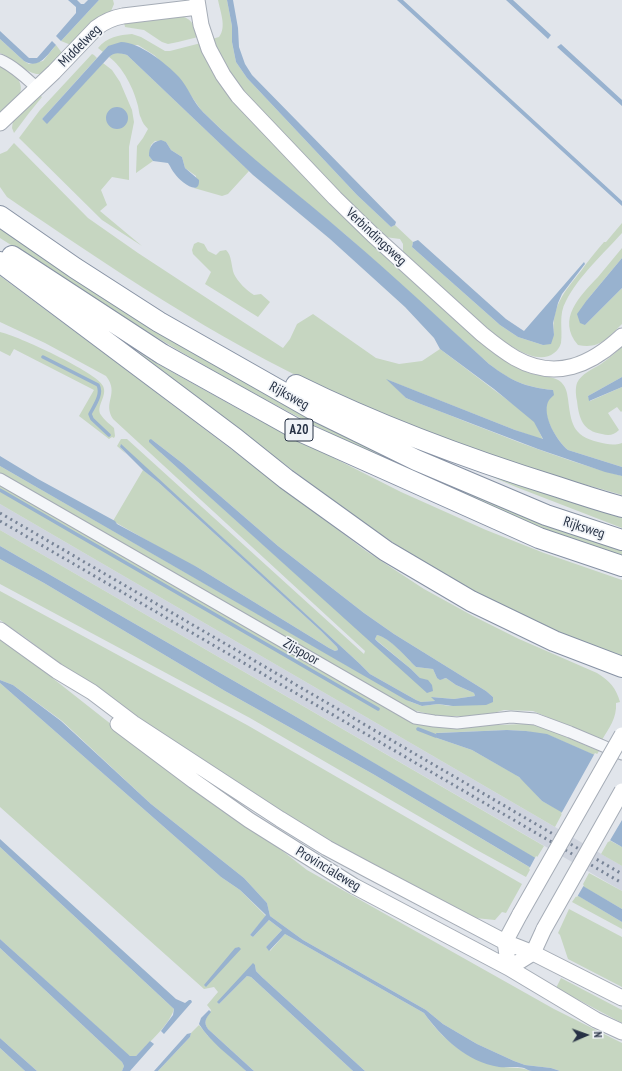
<!DOCTYPE html>
<style>
body{margin:0}
#map{position:relative;width:622px;height:1071px;overflow:hidden;background:#e1e5eb;font-family:"PT Sans Narrow",sans-serif}
canvas{display:block}
.north{position:absolute;left:566px;top:1015px;width:40px;height:40px;-webkit-text-stroke:3px #f1f4f8;paint-order:stroke;rotate:88deg;font-size:11px;font-weight:700;line-height:16px;text-align:center;color:#273245}
.north::after{content:'';display:block;margin:auto;width:14px;height:18px;background:#273245;clip-path:polygon(50% 0,100% 100%,50% 72%,0 100%)}
</style>
<div id="map">
<canvas width="622" height="1071"></canvas>
<div class="north">N</div>
</div>
<script>
const c = document.querySelector('canvas').getContext('2d');
c.lineJoin = 'round';
function fillPath(path, color) { c.fillStyle = color; c.fill(path, 'evenodd'); }
function trace(path, color, width, dash) { c.strokeStyle = color; c.lineWidth = width; c.lineCap = dash ? 'butt' : 'round'; c.setLineDash(dash || []); c.stroke(path); }
function label(font, color, halo, rows, align = 'center') {
  c.font = font + ' "PT Sans Narrow",sans-serif'; c.lineWidth = 3.5; c.setLineDash([]); c.textBaseline = 'middle'; c.strokeStyle = halo; c.fillStyle = color; for (const [text, x, y, turn = 0] of rows) {
    c.save(); c.translate(x, y); c.rotate((+turn || 0) * Math.PI / 180); c.textAlign = isNaN(turn) ? turn : align; if (halo) c.strokeText(text, 0, 0); c.fillText(text, 0, 0); c.restore();
  }
}
fillPath(new Path2D(`
 M0,504L622,866V891L0,530Z`), '#cfd4de');
fillPath(new Path2D(`
 M99,0H113L114,4L111,11L71,45L61,41Z
 M218,0H227L232,26V42L236,62L247,78L357,195L391,227L395,225L413,242L412,247L500,325L518,337L543,345L554,335C551,307 564,292 581,271C588,261 596,251 604,242H606L622,223V233C604,253 578,277 566,301C558,315 563,329 561,343C560,347 557,351 554,353C538,366 510,346 496,336L403,253V244L400,239L385,237L335,188L234,81L212,39L219,37C227,27 220,11 218,0Z
 M182,16C193,20 195,27 198,37L178,42L168,44L162,42L144,30L125,27L124,22Z
 M132,34L141,37L165,51H170L201,43L203,50L478,339C489,349 501,360 515,366C520,369 524,371 529,373C538,376 555,376 561,382C566,387 567,392 568,399C571,422 572,436 598,442C607,444 613,446 622,443V467L568,450C559,443 545,421 546,408C547,402 550,396 553,390C525,387 511,381 489,364L347,236L247,154L201,110L178,77L154,55L138,45L108,46L103,52L98,48C107,37 119,35 132,34Z
 M0,39L24,61L29,64L43,61L56,45L62,53C57,59 51,68 45,72C33,81 13,58 0,53Z
 M114,53H120L127,55L249,171L228,194L222,196L194,188L197,187L196,176L185,168L182,157L171,150L166,142L155,141L151,145L149,156L153,161L136,173L137,146L143,138L148,129C145,126 142,122 141,118C139,115 139,110 138,106C134,89 123,67 109,57Z
 M92,54L94,55L97,58L42,119L47,123L103,63L112,70L120,82L132,110L134,122L129,147V180L112,177L101,190L107,205L100,211L142,246L102,220L19,138L40,110Z
 M0,66C11,70 28,83 18,97C13,104 6,109 0,115Z
 M39,94L42,97L29,113L14,133L12,128L13,120Z
 M14,143L88,218L138,253L283,348L290,339L297,324L313,314L376,358L399,364L422,361L440,349L526,414L535,422L543,440L515,430L388,380L406,398L418,403C484,428 553,458 622,476V495C592,486 562,479 532,469C463,448 395,421 329,391C215,339 110,267 7,197L0,187V154L7,151Z
 M0,227L56,266L595,542L622,551V557C478,509 341,443 209,368C138,328 69,282 0,238Z
 M198,242L204,244L208,251L216,255L220,251L226,250C232,255 231,266 234,274C238,282 246,290 254,295L261,294L270,302L258,317L205,284L211,272L193,254L192,250L194,244Z
 M622,248V258L587,300L585,325L622,288V324C607,339 600,349 578,345C556,319 580,296 598,277C606,267 614,258 622,248Z
 M0,276L113,360L366,551L424,589L473,616L519,639L597,673C610,681 616,688 620,702L616,703C617,718 609,728 602,740L533,711L504,710L483,716H437L413,710L387,697L0,475V466L411,702L422,706L438,704L449,706L493,697L486,691L394,634L364,613L278,546L182,463L151,439L161,453L394,662L420,678L411,669L375,639L377,635C391,638 406,657 416,667L433,669L437,678L444,679L446,678L456,685L474,693L475,696L454,699L432,697L435,701L421,702L416,700L370,674L360,664L121,445L120,447L126,454L117,446L121,439H127L364,654L365,651L113,419C102,402 120,394 106,376L45,343L0,322Z
 M92,323L156,363L251,416L401,492L486,530L544,553L622,580V659L579,643L467,588L413,556L354,516L279,460L251,443Z
 M0,332C16,335 98,373 103,386C108,396 95,407 101,415C104,420 110,424 114,428L115,436L114,438L112,437L109,439L79,416L94,390L14,349L10,356L0,351Z
 M622,346V377L588,396L590,401L622,387V411L621,412L617,407L608,413L619,430C614,435 609,436 602,434C583,431 579,419 577,401C576,396 575,389 577,383C581,374 593,369 601,364C608,359 616,353 622,346Z
 M444,456L622,514V528L516,487Z
 M143,470L158,482L321,631L337,647L338,650L335,651L329,648L197,567L185,562L113,521Z
 M0,485L415,723L436,727L526,724L540,726L599,751L596,756L553,737L526,731L507,730L436,733L437,738L472,750L516,775L524,781L542,801L563,812L555,827L0,504Z
 M0,530L544,846L536,859L293,715L0,546Z
 M0,559L44,583L225,691L373,774L531,868L526,877L475,849L250,718L0,584Z
 M0,591L247,725L522,884L506,913L502,912L495,920L465,917L344,851L110,701L26,638L0,620Z
 M0,639L41,669L135,743L262,835L307,870L554,1009L622,1043V1071H560L551,1068L525,1065L514,1061L477,1044L443,1024L426,1010L303,940L270,916L267,903L244,878L151,804L62,721L13,685L0,680Z
 M0,683L221,877L240,890L266,916L250,935L253,937L269,920L282,930L266,947L270,951L285,934L424,1013C442,1039 466,1059 497,1066C509,1069 520,1066 531,1071H365L263,978L256,971L255,965L218,1002L219,1004L247,976L251,977L353,1071H254L208,1029C202,1020 208,1017 211,1010L207,1005L218,992L214,987L204,989L0,807Z
 M609,840L622,847V866L601,854Z
 M0,847L174,1009C169,1026 148,1043 136,1056H130L127,1054L0,939Z
 M589,873L622,891V909L582,886Z
 M577,895L622,922V929L572,902Z
 M569,909L622,937V987L568,959L560,935L558,933Z
 M0,948L122,1062L124,1066L122,1071H37L0,1038Z
 M561,978L622,1010V1023L556,988Z
 M199,1025L208,1036L246,1071H158L190,1037L191,1033Z
 M0,1048L25,1071H0Z`), '#c6d6c1');
fillPath(new Path2D(`
 M68,0H77L81,4H84L88,0H99L61,41L56,36L76,13V7Z
 M227,0H233L238,28L239,47L245,64L252,75L396,222L395,225L391,227L357,195L247,78L236,62L232,42V26Z
 M397,0H403L622,201V206Z
 M506,0H513L551,35L548,39Z
 M0,31L29,58H37L52,41L56,45C47,55 39,70 24,61L0,39Z
 M121,42C139,42 166,63 179,77C188,87 193,102 203,112C248,157 299,194 347,236C395,277 442,321 489,364C512,381 524,387 553,390L554,395C552,397 549,399 548,402C542,416 557,441 568,450L622,467V476L605,472L538,449L418,403L406,398L386,379L515,430L543,439L534,422L494,389L440,349L434,338L405,307L330,239L253,175L127,55C119,53 115,52 109,57L47,124L42,119L108,46Z
 M561,44L622,100V106L557,47Z
 M106 118a11 11 0 1 1 22 0a11 11 0 1 1-22 0Z
 M161,140L166,142L171,150L182,157L185,168L199,180C200,198 179,180 175,174C172,171 171,167 168,163L153,161L149,156C149,147 152,142 161,140Z
 M418,240L506,319L524,331L584,262L585,264L562,294L558,303L553,323L554,335L551,344L543,345L518,337L500,325L412,247L413,242Z
 M622,258V288L585,325L580,323L577,314L587,300Z
 M622,377V387L589,401L588,396Z
 M151,439L182,463L278,546L364,613L394,634L486,691L493,697V702L486,705L453,706L438,704L422,706L406,700L0,466V456L38,479L115,521L117,524L197,567L329,648L335,651L338,650L337,647L321,631L158,482L144,471L120,447L121,444L360,664L370,674L416,700L421,702L435,701L431,697L454,699L475,696L474,693L456,685L446,678L440,680L437,678L433,669L416,667C406,657 390,638 377,635L375,639L378,642L411,669L420,678L428,680L432,685L433,691L427,693L161,453L149,442V440Z
 M0,546L293,715L622,909V922L373,774L225,691L44,583L0,559Z
 M0,680L13,685L61,721L151,804L244,878L267,903L270,916L303,940L426,1010L443,1024L477,1044L514,1061L525,1065L551,1068L560,1071C551,1071 541,1071 532,1071C529,1071 527,1069 524,1068C516,1066 507,1068 499,1067C467,1062 442,1038 424,1013L285,934L269,951L266,947L282,930L269,920L253,937L250,935L266,915L240,890L221,877L0,683Z
 M507,730L526,731L547,734L622,767V847L542,801L519,777L472,750L437,738L436,733H438Z
 M0,839L176,999L185,1003L189,1000H191L192,1002L164,1034L161,1031L173,1015L174,1009L0,847Z
 M0,939L130,1056H136L150,1041L154,1044L130,1071H122L124,1066L122,1062L0,948Z
 M239,947L241,949L206,987L204,985L235,948Z
 M253,963L255,965L256,971L263,978L365,1071H353L251,977L247,976L219,1004L217,1002Z
 M209,1010L211,1012C206,1018 203,1022 208,1029L254,1071H246C230,1056 210,1042 199,1024L201,1018Z
 M191,1033L190,1037L158,1071H154L187,1034Z
 M0,1038L37,1071H25L0,1048Z`), '#98b2cf');
fillPath(new Path2D(`
 M595,753L622,765V820L609,842L561,814Z
 M536,856L584,885L577,897L529,869Z`), '#e1e5eb');
trace(new Path2D(`
 M43,357L98,385C103,394 94,406 90,414L92,419L109,435
 M0,490L378,709
 M418,729L436,736`), '#98b2cf', 3.5);
const street = new Path2D(`
 M0,60C14,66 26,78 37,88
 M0,479L415,718L434,721L457,723L511,717L535,719L570,732L622,754`);
const secondary = new Path2D(`
 M197,0L201,25L209,49L223,75L238,96L335,198L373,235L482,334C493,343 503,351 515,358C556,381 591,365 622,336
 M0,123L54,72L96,28C105,21 112,18 123,16L198,7
 M0,630L57,671L92,692L133,723L280,819L327,848L370,871L505,942L533,953L622,998
 M118,724L194,781L249,820L354,886L509,968L596,1020L622,1032
 M509,968L505,942L520,914
 M509,968L533,953L544,929`);
const highway = new Path2D(`
 M0,216L75,268L159,322L314,410L416,460L546,515L622,540
 M12,256L162,354L302,432L539,538L622,566
 M0,262L236,439L286,479L386,551L471,601L554,641L622,667
 M296,385C381,427 468,459 558,487C579,494 601,501 622,507`);
trace(street, '#a5acb6', 13);
trace(secondary, '#a5acb6', 17);
trace(highway, '#8792a4', 22);
trace(street, '#f4f6f9', 11);
trace(secondary, '#fff', 15);
trace(highway, '#fff', 20);
trace(new Path2D(`
 M0,513L622,874
 M0,521L622,883`), '#788497', 3, [2, 4]);
const secondaryBridge = new Path2D(`
 M520,914L622,735
 M544,929L622,791`);
trace(secondaryBridge, '#a5acb6', 17, []);
trace(secondaryBridge, '#fff', 15);
for (const [x, y, w] of [
 [299,430,28]
]) { const box = new Path2D(); box.roundRect(x - w / 2, y - 11, w, 22, 3); c.fillStyle = '#f1f4f8'; c.fill(box); trace(box, '#273245', 1); }
label('bold 13px', '#273245', null, [
 ["A20",299,430]
]);
label('14px', '#273245', '#f1f4f8', [
 ["Middelweg",80,46,-45],
 ["Verbindingsweg",376,237,43],
 ["Rijksweg",289,396,29],
 ["Rijksweg",584,528,18],
 ["Zijspoor",301,652,30],
 ["Provincialeweg",328,869,31]
]);
</script>
